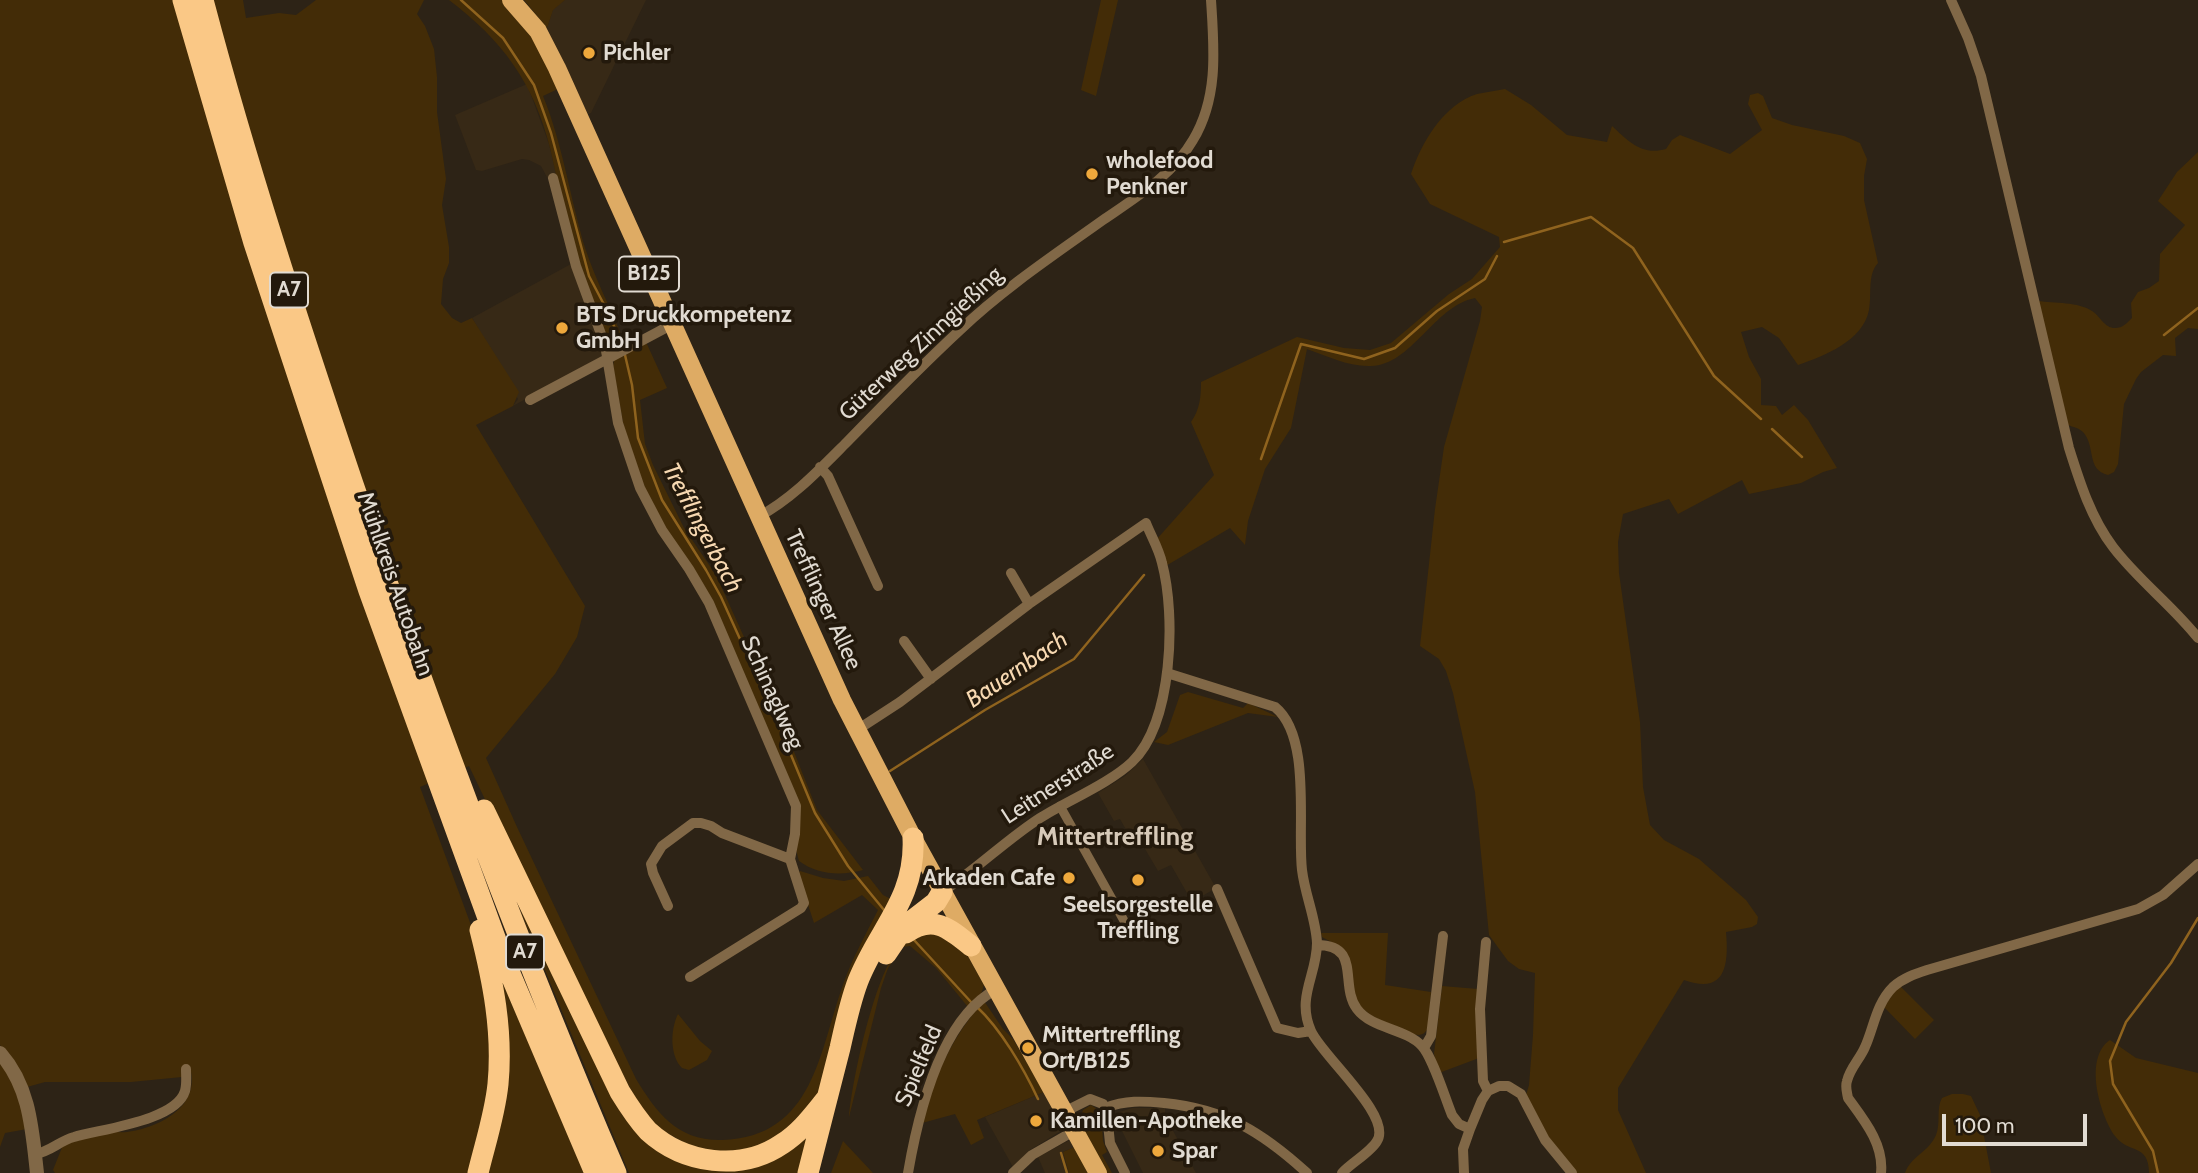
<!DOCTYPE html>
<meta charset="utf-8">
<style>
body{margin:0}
#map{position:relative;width:2198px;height:1173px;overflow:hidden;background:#2d2316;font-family:Cabin,sans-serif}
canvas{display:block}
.scale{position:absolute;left:1942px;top:1114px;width:145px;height:32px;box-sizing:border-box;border:4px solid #e1dbd2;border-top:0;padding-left:9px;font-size:21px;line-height:24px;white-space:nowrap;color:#e1dbd2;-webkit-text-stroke:5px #23190c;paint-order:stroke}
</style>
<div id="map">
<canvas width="2198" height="1173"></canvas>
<div class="scale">100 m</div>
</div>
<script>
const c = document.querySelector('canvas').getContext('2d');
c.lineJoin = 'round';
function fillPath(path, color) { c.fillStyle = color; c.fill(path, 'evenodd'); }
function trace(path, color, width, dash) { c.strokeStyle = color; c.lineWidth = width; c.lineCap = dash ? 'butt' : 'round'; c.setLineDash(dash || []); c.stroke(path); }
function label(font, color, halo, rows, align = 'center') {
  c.font = font + ' Cabin,sans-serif'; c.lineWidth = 7; c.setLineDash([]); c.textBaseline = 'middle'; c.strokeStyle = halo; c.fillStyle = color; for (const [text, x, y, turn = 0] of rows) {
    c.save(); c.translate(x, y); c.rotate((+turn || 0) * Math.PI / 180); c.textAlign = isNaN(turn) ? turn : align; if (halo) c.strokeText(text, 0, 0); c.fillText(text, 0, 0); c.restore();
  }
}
fillPath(new Path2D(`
 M565,0H646L591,113L586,115L547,28L553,9Z
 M527,84L549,144L557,177L548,179L541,166L529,160L522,159L482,171L476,170L455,115Z
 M571,264L602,349L601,357L513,406L518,399L472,318Z
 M1143,759L1216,888L1197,899L1191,900L1171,865L1158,871L1138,837L1132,840L1120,819L1114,821L1098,793L1125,776Z
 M1044,1092L1064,1129L1030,1150L1013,1167L985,1117Z
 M1132,1108H1165V1116L1196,1173H1143L1118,1123L1119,1112Z
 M1068,1141H1072L1077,1146L1063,1152L1069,1173H1045L1038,1157Z`), '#372916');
fillPath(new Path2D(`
 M0,0H243L246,18L279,13L296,15L316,0H424L417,14L425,26L434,49L437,77V112L446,179L442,205L449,247V263L443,279L441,304L452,318L461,323L472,318L519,392L513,406L476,425L585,606L577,637L555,674L486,758L517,827L636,1079C657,1113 677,1141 722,1140C815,1137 819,1050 844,982C853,957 866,934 878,910L862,895L814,923L798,874L800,871L823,878L844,881L868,876L883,895L895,901L818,1099L771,1145L706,1155L648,1122L565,966L469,766L420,787L475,936L494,1053L473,1173H55L53,1170L63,1145C77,1141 91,1136 105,1133C112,1131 120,1133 127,1132C158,1128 198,1108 191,1072L182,1077L131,1082H45L27,1087L0,1045Z
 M449,0H502L534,38L560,88L543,96C563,145 570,198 585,248C596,281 612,311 625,344L617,347L609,343C596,308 581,273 571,237C562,207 557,177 550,148C534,83 502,40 449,0Z
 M524,0H565L553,10L547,28Z
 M1101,0H1118L1096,96L1081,90Z
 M1505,89L1531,105L1567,135L1607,142L1612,126C1628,141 1642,156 1666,149L1672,140L1680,135L1730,154L1762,130L1748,104L1750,95L1758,93L1763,96L1772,118L1792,125L1844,136L1860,143L1867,159L1864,176V200L1878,263C1867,275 1872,294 1869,310C1863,341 1824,356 1798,365L1779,338L1762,327L1741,332L1749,357L1761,379V405L1776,406L1782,415L1794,405L1808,420L1837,468L1823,472L1801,483L1749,494L1742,480L1678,514L1669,499L1623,514L1618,542L1619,573L1640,722L1643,787L1650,825L1664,840L1699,859L1746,900L1758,917L1757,924L1752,927L1726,932C1729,966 1725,995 1684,980L1618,1088V1110L1646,1173H1576L1546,1138L1526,1095L1529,1085L1533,1035L1535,973L1519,969L1508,961L1489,935L1475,792L1453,693L1446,671L1439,659L1420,646L1435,509L1444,447L1480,321L1482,307L1475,298C1434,306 1412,365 1371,366C1349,367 1327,356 1307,349L1291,428L1265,469L1248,521L1245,545L1230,528L1164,567L1156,540L1214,475L1191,422C1200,409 1201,397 1201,382L1297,337L1344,348L1370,350L1391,343L1449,294L1472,279L1500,247L1499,237L1430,204L1411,174C1421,143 1443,105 1477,94C1486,92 1496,91 1505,89Z
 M2198,152V329L2188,328L2175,338L2176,356L2163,355L2141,372L2136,379L2124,404L2118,464L2114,472L2108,475C2086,470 2096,446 2083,432C2079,428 2073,427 2068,425L2038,301C2054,303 2079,302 2092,311C2100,316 2103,326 2113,328C2122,329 2127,323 2132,318L2131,303L2138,292L2149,288L2159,281L2160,254L2185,225L2158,201L2177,172Z
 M646,342L667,388L640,400L645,444L653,465L684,528L716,575L781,719L817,810L863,870C841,876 818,875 799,861L796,850L799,823L717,613L649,500L624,428L613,366L614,360Z
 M1188,692L1243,708L1248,703L1278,717L1248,713L1168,745L1154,742L1167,732L1180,695Z
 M513,893L618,1096L709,1165L809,1127L804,1173H629Z
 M925,928L965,951L984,985L981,994L968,1007L936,968L910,946L903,947L888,968L881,988L849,1117C852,1080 875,973 899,948C907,940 917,934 925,928Z
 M1321,933H1388L1385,985L1431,992L1428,1029C1424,1033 1424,1034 1419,1035C1403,1035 1368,1016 1358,1004L1337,945L1322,937Z
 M498,971L584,1173H483Z
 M1899,985L1934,1020L1915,1039L1884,1007Z
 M1442,986L1478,989L1479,1058L1439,1073L1434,1054Z
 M984,1001L1003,1029L1013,1039L1044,1092L977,1120L984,1138L971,1145L955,1114L922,1123C934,1078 952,1036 984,1001Z
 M678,1014L700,1041L712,1051L707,1060L689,1070L682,1068C670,1056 670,1030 678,1014Z
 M2110,1040L2136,1058L2198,1073V1173H2149C2149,1143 2128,1154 2115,1136C2100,1115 2083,1058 2110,1040Z
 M0,1060L18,1091L27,1129L5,1133L0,1147Z
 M1952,1094H1963L1971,1096L1980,1115L1991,1173H1905C1911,1156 1929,1152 1936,1135C1941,1123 1936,1108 1942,1098Z
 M1091,1105L1101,1112L1103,1141L1107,1152L1102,1155L1112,1173H1103L1079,1121L1083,1110Z
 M843,1141L873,1173H831Z
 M1077,1146L1092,1173H1069L1063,1152Z`), '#432c07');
trace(new Path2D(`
 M461,0L503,38L534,85L551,133L589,276L610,316L623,349
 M1504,242L1591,217L1633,248L1714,376L1761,419
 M2164,335L2198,308
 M625,355L632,385L638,438L662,500L706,570L721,597L777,721L815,813L848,866L884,910
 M1772,429L1802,457
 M1261,459L1301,344L1364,359L1395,348L1437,311L1485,279L1497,256
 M890,771L985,710L1074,659L1144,575
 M914,940L971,1002
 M976,1006C1001,1029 1024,1069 1038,1099
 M1061,1153L1067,1173
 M2158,1173L2153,1151L2113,1084L2110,1061L2126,1022L2171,963L2198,918`), '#8f631e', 2.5);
trace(new Path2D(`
 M1060,806L1132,935`), '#816847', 9);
trace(new Path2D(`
 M1951,0L1968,38L1981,76L2069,448C2080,483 2091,518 2113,547C2138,580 2172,605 2198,638
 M553,178L576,266L605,345L618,423L640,488L662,530L689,569L709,603L796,806L795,834L790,859L722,833L711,826L701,823H693L662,846L651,864L653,873L668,906
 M530,400L671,325
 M820,467L828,476L878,586
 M758,517C792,499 820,469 847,442C884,404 921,366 960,330C1003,289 1054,255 1103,220C1135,198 1173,175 1193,140C1219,97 1214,47 1211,0
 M1011,573L1029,604
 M904,641L931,679
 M1167,673L1275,707C1312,737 1297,827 1302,870C1305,895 1316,919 1317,943C1317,975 1296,997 1311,1031C1322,1056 1393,1116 1377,1141C1371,1152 1351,1163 1342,1173
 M857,730L900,702L1029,604L1146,523C1151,536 1159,549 1162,563C1176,615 1173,723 1132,762C1110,783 1067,801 1040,818C1006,840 977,869 942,892
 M1217,889L1277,1028L1298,1033L1311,1031
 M1486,942L1480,1009L1483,1081L1488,1091
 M1317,945C1362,945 1339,985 1357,1009C1372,1029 1405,1028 1422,1046C1433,1058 1445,1098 1452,1115L1459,1124L1470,1129
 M690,977L801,908L804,903L790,859
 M1424,1048L1431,1036L1443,936
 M1105,1108C1126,1100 1142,1101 1164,1103C1225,1109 1262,1132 1307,1173
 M1064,1112L1090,1099L1103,1104L1107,1114L1110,1143L1125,1173
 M35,1154C50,1152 59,1141 74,1137C101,1129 176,1121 185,1091C187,1084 186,1076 186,1069
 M908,1173C918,1115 940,1020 995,990
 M1013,1173L1032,1155L1074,1131
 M1464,1173L1463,1149L1470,1129L1482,1100L1488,1091L1499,1086H1508L1521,1094L1545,1140L1572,1173
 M1881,1173C1884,1144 1864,1120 1848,1098C1847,1092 1845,1087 1847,1081C1850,1068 1860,1059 1865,1047C1874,1027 1876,1004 1893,987C1903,978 1915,974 1927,970L2138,909L2163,895L2198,864`), '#816847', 10);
trace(new Path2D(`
 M0,1053C30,1087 32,1129 37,1173`), '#816847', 14);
trace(new Path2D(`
 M511,0L538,31L557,68L842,700L913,838L1098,1173`), '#deab64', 18);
trace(new Path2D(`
 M183,0L254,243L369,591L497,943L595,1173
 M203,0C246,163 299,324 353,484C433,717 519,947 616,1173
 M484,810L620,1092C628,1105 637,1119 648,1131C684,1164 741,1172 782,1144C801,1132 813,1115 827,1098
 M906,933C933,914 949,928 971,946
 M886,954L905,926L936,902L942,892
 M478,1173C485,1144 495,1114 498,1084C503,1031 493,981 480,930
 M808,1173C819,1131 829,1090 840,1048C845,1026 850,1002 858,981C879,928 916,899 913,838`), '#fac886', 21);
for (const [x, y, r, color] of [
 [589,53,7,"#eea83c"],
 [1092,174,7,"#eea83c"],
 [562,328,7,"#eea83c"],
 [1069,878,7,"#eea83c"],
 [1138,880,7,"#eea83c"],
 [1028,1048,7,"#eea83c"],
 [1036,1121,7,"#eea83c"],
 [1158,1151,7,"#eea83c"]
]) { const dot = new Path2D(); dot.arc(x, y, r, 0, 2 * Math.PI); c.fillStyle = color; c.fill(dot); trace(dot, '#23190c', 2.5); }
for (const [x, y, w] of [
 [649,274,60],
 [289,290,38],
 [525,952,38]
]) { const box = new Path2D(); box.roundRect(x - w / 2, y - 17.5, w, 35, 5); c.fillStyle = '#23190c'; c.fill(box); trace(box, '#e1dbd2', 2); }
label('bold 21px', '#e1dbd2', null, [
 ["B125",649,274],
 ["A7",289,290],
 ["A7",525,952]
]);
label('bold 23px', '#e1dbd2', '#23190c', [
 ["Pichler",603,53],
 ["wholefood",1106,161],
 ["Penkner",1106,187],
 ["BTS Druckkompetenz",576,315],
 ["GmbH",576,341],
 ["Arkaden Cafe",1055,878,"right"],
 ["Seelsorgestelle",1138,905,"center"],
 ["Treffling",1138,931,"center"],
 ["Mittertreffling",1042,1035],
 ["Ort/B125",1042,1061],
 ["Kamillen-Apotheke",1050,1121],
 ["Spar",1172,1151]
], 'left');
label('23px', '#e1dbd2', '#23190c', [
 ["Güterweg Zinngießing",921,344,-43],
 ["Mühlkreis Autobahn",395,584,71],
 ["Trefflinger Allee",823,600,65],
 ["Schinaglweg",772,693,66],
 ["Leitnerstraße",1058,784,-33],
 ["Spielfeld",919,1066,-67]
]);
label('italic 24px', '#f7d8b1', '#23190c', [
 ["Trefflingerbach",702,528,62],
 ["Bauernbach",1017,670,-34]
]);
label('bold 26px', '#d7cab9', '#23190c', [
 ["Mittertreffling",1115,837]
]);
</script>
